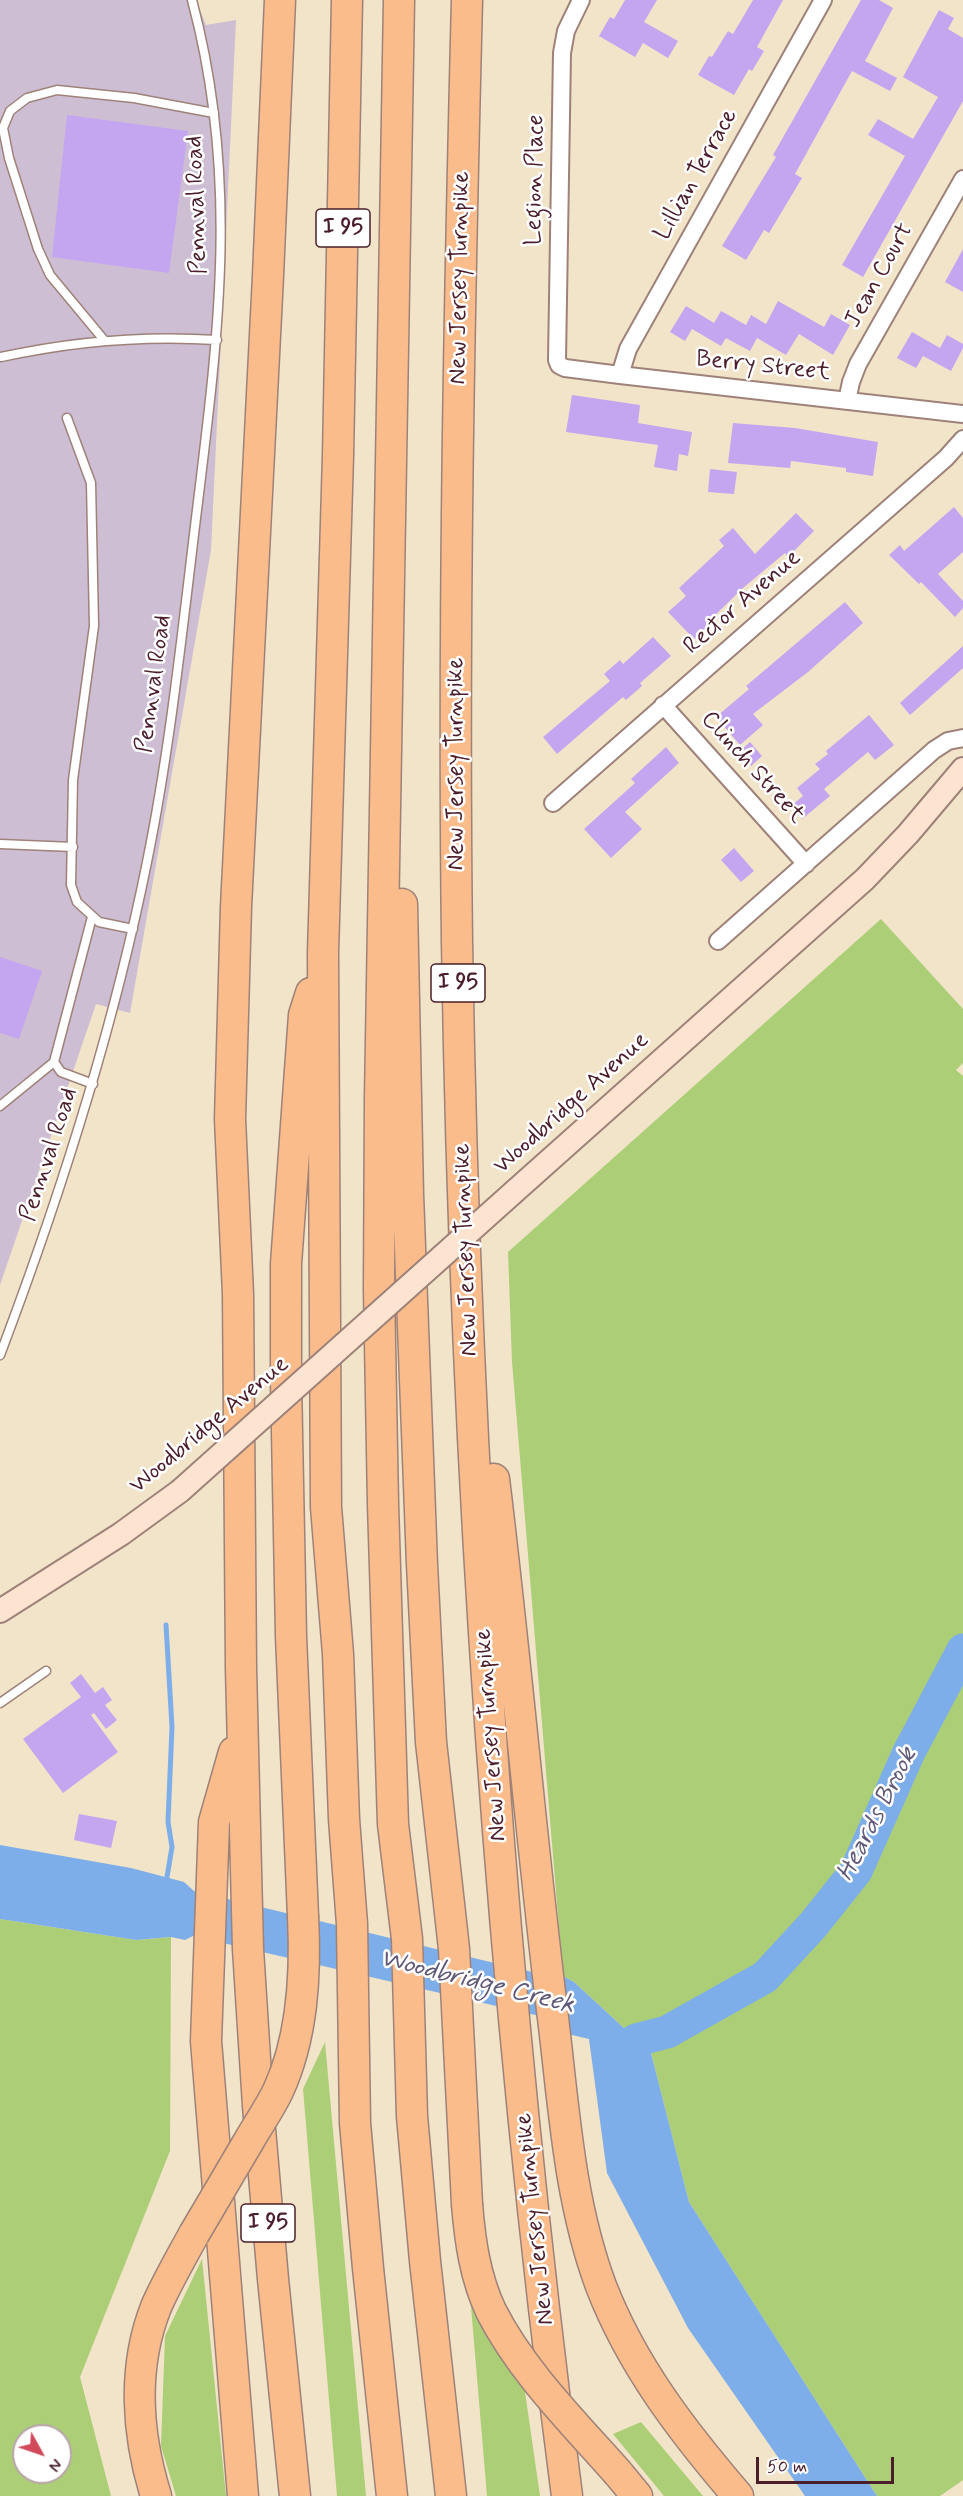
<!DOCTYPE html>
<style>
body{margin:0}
#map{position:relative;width:963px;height:2496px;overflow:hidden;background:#f2e4c8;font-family:Mynerve,sans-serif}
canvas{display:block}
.north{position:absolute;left:12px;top:2424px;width:60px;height:60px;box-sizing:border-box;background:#fff;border:2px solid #b7a5aa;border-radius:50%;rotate:130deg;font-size:16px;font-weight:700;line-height:24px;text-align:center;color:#4a1f2b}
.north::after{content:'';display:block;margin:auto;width:21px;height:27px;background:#d1495b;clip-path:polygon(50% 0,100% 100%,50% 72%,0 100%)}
.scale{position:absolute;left:756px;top:2457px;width:138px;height:27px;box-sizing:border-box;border:3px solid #4a1f2b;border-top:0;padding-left:8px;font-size:18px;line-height:21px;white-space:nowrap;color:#4a1f2b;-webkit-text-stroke:4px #fff;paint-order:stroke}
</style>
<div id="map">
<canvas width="963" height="2496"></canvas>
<div class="north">N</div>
<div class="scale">50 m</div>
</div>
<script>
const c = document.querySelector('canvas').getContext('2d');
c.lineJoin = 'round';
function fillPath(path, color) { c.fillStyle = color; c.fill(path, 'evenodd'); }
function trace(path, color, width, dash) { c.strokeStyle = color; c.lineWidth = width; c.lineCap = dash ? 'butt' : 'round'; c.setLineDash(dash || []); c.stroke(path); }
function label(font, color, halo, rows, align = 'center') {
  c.font = font + ' Mynerve,sans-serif'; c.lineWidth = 5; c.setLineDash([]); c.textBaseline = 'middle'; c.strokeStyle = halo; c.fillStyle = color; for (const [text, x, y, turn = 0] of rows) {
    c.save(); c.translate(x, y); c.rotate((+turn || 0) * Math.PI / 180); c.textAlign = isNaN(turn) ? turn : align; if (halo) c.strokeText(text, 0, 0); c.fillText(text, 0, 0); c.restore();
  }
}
fillPath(new Path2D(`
 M0,0H196L206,25L236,20L211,550L130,1013L96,1004L0,1285Z`), '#cdbed3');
fillPath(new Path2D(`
 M881,919L963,1009V1063L956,1070L963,1076V2480L940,2496H877L689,2202L651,2053L574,1982L563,1976L512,1362L508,1252Z
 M0,1919L136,1940L171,1937L170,2151L80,2377L111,2496H0ZM24,2436H60V2472H24Z
 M325,2042L366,2496H337L303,2089Z
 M202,2259L226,2496H176L161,2446L165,2336Z
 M470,2295L523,2378L540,2496H487Z
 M641,2422L703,2496H664L613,2434Z`), '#acce77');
fillPath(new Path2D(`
 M0,1845L131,1868L184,1882L194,1891L553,1977L563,1976L574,1982L651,2053L689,2202L877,2496H805L688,2328L607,2173L589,2039L559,2032L557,2020L193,1936L185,1940L171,1937L136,1940L0,1919Z`), '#7eaee9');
trace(new Path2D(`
 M166,1625L172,1727L168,1822L172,1847L166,1883`), '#7eaee9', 5);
trace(new Path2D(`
 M619,2053L636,2040L667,2032L765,1977L813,1925L856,1871L909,1752L963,1650`), '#7eaee9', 33);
fillPath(new Path2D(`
 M625,0H657L644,22L678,41L668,58L643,43L635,57L599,36L610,17L614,19Z
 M753,0H783L757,47L764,51L752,71L749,69L734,95L698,75L709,56L712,57L728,31L733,34Z
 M861,0H879L893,8L865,61L897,78L890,91L852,71L795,174L802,178L769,233L764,230L746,260L722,246L776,157L773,155Z
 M939,10L954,18L948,29L963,38V101L863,277L842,265L905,156L868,135L878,119L913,139L938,97L903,77Z
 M67,115L188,131L169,273L52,257Z
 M963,249V292L945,282Z
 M778,301L824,327L831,314L850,325L833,355L799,334L786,355L757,338L750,351L726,338L721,346L692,329L685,341L670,332L686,306L714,323L721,311L746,325L751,315L766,324Z
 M912,332L940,348L947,335L963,344V348L951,371L923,356L916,368L897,358Z
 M572,395L640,405L638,423L692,432L688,456L679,454L677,471L654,467L658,445L566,432Z
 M733,423L795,428L878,442L873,476L846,472V468L791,461L790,468L728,463Z
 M710,469L737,472L734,494L708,492Z
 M954,507L963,518V552L938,574L963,601V608L955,617L921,582L919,584L889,555L900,545L904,551Z
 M796,513L814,531L788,557L785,553L743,588L706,624L708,626L694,639L668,612L686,596L679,588L724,546L719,540L733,528L755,554Z
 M845,602L863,623L808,672L753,714L763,725L740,745L716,717L749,689L746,686Z
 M653,637L671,656L640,683L642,686L626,700L623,697L557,754L543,737L610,681L604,674L620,660L623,664Z
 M963,646V668L910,715L900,703Z
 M869,715L894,745L875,760L868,752L824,789L830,796L802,819L791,806L803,796L797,788L820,769L815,764L828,754L826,751Z
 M750,742L762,756L751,766L739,752Z
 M666,747L679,763L625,812L642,829L611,858L584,829L635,783L631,779Z
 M734,848L754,871L741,882L721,860Z
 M0,957L42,971L19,1039L0,1033Z
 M81,1674L95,1693L103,1687L112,1700L105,1705L117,1720L106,1729L94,1713L91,1715L118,1752L63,1793L23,1739L81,1697L70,1683Z
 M79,1814L117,1821L111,1848L74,1840Z`), '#c4a6f0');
const lane = new Path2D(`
 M104,340L50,275L38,249L9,158L3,128L10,111L27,98L57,90L134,98L214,113
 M1,357C74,341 142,335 217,340
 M67,418L91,483L94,626L73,780L71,885L77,902L99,922L133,929
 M0,844L73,847
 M92,917L54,1062L61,1072L93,1084
 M0,1106L54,1062
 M0,1355C61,1194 113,1031 147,862C170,749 182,633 196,518C218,338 240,179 192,0
 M0,1703L46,1671`);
const street = new Path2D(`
 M581,0L566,31L562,53L557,360L559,365L565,368L620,375L963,414
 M620,375L628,349L823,0
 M847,401L851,382L858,364L963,179
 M663,705L806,864
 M553,803L946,458L963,439
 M718,941L934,750L948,741L963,738`);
const secondary = new Path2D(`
 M515,1191L865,879L908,834L963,769
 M0,1611L121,1534L180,1491`);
const highway = new Path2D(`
 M280,0L268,276L236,907L230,1119L238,1294L241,1668L248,1949L258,2106L273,2279L295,2496
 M347,0L338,456L323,953L326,1507L338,1654L344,1819L352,1924L355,2123L368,2268L392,2496
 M399,0L380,1098L379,1289L383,1504L393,1824L407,1939L412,2116L425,2261L451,2496
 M467,0C459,314 453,628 457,942C465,1461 500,1981 567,2496
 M402,904L408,1194L422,1564L431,1742L454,1949L467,2204
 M494,1479C516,1658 531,1838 553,2018C564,2108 569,2200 601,2286C632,2366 683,2432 738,2496
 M234,1752L214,1822L206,2041L243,2496
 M303,1916L291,1636L286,1381V1264L304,1015L311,993
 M618,2473L637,2496
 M156,2496C137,2435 132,2368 156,2307C167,2282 181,2258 194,2234`);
trace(lane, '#9e827a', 11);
trace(street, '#9e827a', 20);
trace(secondary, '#9e827a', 26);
trace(highway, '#9e827a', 33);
trace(lane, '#fff', 8);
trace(street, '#fff', 16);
trace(secondary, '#fde4d0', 22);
trace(highway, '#f9bc8a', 30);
const secondaryBridge = new Path2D(`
 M180,1491L515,1191`);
const highwayBridge = new Path2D(`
 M467,2204C470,2241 475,2277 491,2311C522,2372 573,2422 618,2473
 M194,2234C213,2202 231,2171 250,2139C259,2123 270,2108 278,2091C303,2037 306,1974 303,1916`);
trace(secondaryBridge, '#9e827a', 26, []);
trace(highwayBridge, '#9e827a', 33, []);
trace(secondaryBridge, '#fde4d0', 22);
trace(highwayBridge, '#f9bc8a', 30);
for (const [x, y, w] of [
 [343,228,54],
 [458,983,54],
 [268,2223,54]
]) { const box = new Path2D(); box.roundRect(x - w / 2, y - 19, w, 38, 4.5); c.fillStyle = '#fff'; c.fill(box); trace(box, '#4a1f2b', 1.5); }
label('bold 22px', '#4a1f2b', null, [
 ["I 95",343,228],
 ["I 95",458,983],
 ["I 95",268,2223]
]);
label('24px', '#4a1f2b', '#fff', [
 ["Lillian Terrace",697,175,-61],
 ["Legion Place",536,180,-89],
 ["Pennval Road",198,205,-92],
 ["Jean Court",880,276,-61],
 ["New Jersey Turnpike",461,278,-89],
 ["Berry Street",763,367,6],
 ["Rector Avenue",743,603,-41],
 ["Pennval Road",155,684,-82],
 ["New Jersey Turnpike",457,764,-90],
 ["Clinch Street",752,768,48],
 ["Woodbridge Avenue",572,1104,-42],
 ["Pennval Road",50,1155,-72],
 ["New Jersey Turnpike",467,1250,-92],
 ["Woodbridge Avenue",210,1426,-40],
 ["New Jersey Turnpike",492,1735,-94],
 ["New Jersey Turnpike",536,2219,-96]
]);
label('italic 26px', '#5f5877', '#fff', [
 ["Heards Brook",878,1815,-63],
 ["Woodbridge Creek",477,1983,14]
]);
</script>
